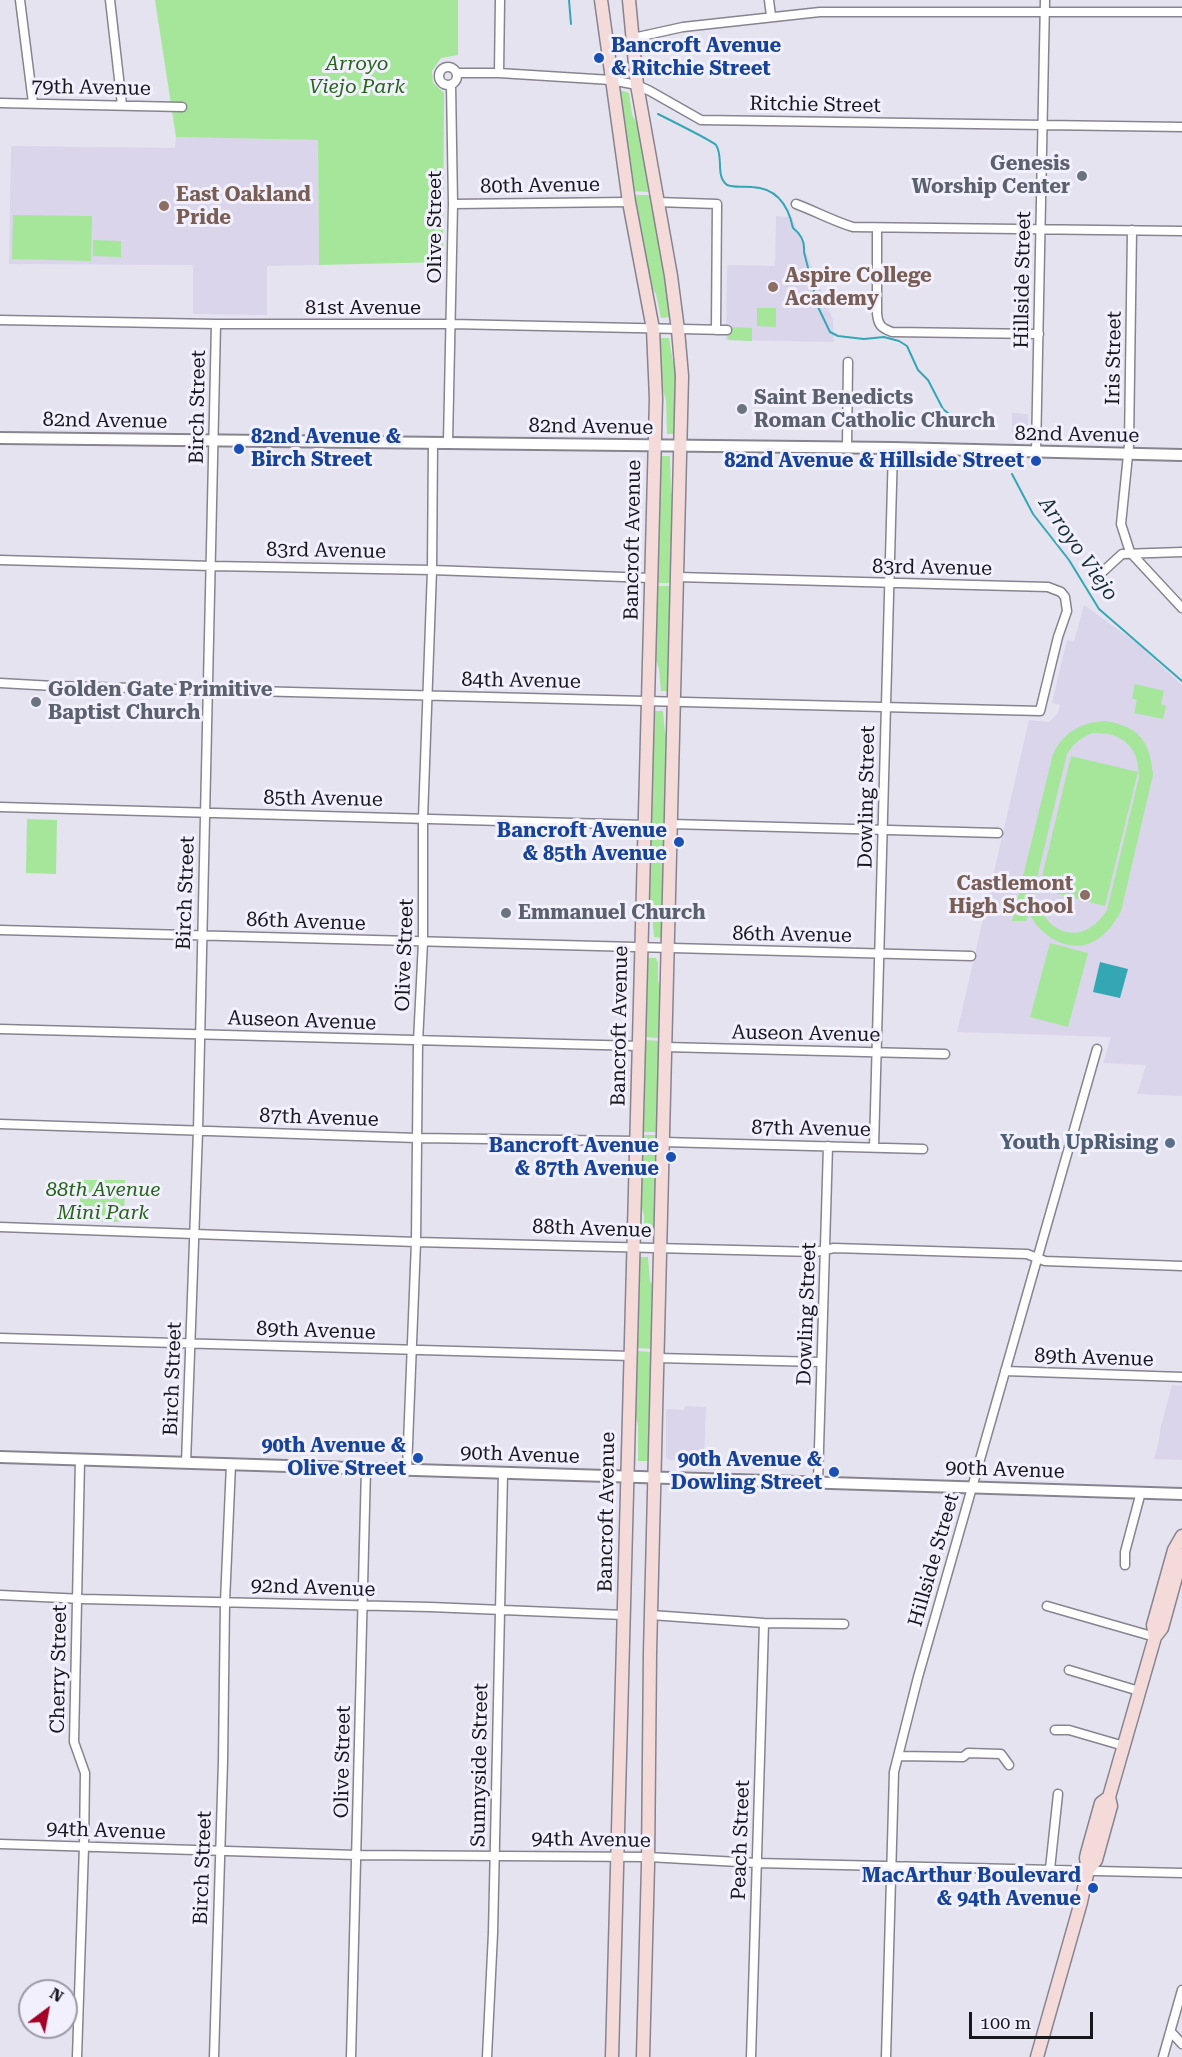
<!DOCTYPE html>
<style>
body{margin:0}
#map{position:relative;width:1182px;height:2057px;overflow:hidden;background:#e6e3f1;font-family:"Roboto Serif",serif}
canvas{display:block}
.north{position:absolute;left:18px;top:1979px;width:60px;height:60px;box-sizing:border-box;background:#f3f0fe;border:2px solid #9b99a4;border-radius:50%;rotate:32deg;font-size:16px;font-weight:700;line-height:24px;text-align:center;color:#18171c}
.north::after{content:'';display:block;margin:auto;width:21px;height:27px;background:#a20326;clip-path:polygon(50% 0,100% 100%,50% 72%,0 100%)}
.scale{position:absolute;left:969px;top:2012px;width:124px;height:27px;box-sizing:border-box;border:3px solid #18171c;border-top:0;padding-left:8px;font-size:18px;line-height:21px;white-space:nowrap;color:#18171c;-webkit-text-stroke:4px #f3f0fe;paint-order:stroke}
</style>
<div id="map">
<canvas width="1182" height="2057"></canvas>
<div class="north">N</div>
<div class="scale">100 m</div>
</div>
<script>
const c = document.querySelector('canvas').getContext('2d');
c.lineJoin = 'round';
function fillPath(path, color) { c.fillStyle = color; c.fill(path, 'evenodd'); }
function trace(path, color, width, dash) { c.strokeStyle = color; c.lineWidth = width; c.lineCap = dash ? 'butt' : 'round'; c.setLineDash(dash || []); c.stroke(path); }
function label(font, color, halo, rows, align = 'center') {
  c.font = font + ' "Roboto Serif",serif'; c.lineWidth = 6; c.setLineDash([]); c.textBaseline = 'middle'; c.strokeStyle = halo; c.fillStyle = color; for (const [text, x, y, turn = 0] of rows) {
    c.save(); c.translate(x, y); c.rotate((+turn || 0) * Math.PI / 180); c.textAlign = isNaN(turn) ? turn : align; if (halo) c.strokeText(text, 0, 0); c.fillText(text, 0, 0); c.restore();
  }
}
fillPath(new Path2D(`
 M176,137L318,140L319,265L267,266V315L193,314V265L9,264L11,146L175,148Z
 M776,216L792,217L833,320L834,342L726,340L727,265L775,266Z
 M1012,413L1028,414V440H1012Z
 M1084,605L1137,643L1182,685V1096L1137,1094L1146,1065L1103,1063L1111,1037L957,1032L1029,720L1049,722L1058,713L1060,705L1052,703L1067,640L1074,641Z
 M1172,1385L1182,1386V1460L1154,1459L1159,1441L1160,1430Z
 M685,1406L706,1407L704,1461L669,1460L666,1456V1409L684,1410Z`), '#dad5ea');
fillPath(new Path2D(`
 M155,0H458V55L441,58L432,71L433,83L444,93L443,262L319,265L318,140L176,137Z
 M617,89L629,93L632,114L638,126L649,192L631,191Z
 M633,195H650L671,317L661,318L656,294L650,284Z
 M13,215L92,216L91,261L12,259Z
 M93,240L121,241V257L93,256Z
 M757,308H776V327L757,326Z
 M729,327L752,328V341L728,340Z
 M659,338H669L673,362L678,378L677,434H667L666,400L661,384Z
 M660,456H670L671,491L675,505L673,583H657Z
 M657,586H673L670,691H661L659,669L655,657Z
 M1135,684L1164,691L1161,704L1166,706L1163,719L1134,713L1137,700L1132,698Z
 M653,711H663L665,733L669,746L666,830H650Z
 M1106,721C1140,727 1150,742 1153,775L1121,911C1115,922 1107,934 1096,940C1071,956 1040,936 1029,913L1026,921H1012L1053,754C1064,732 1081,722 1106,721ZM1093,733C1123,732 1139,747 1139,777L1107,910C1081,951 1041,932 1034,890L1067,754C1074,743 1081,737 1093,733Z
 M1071,756L1138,772L1105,906L1039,889Z
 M27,819L57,820L56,874L26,873Z
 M650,833L666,834L663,938L654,937L652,913L648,903Z
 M1050,943L1088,953L1068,1027L1030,1017Z
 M647,958H656L658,963V981L662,993L661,1038L644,1037Z
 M644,1040L661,1041L659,1132H642Z
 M642,1135H658L655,1237H646L644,1231V1215L640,1203Z
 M80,1180H125L124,1222L80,1221Z
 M639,1257H648L650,1281L654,1287L652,1349L636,1348Z
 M636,1351L653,1352L649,1461H638V1425L634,1410Z`), '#a5e69a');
fillPath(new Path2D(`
 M1100,962L1128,969L1120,998L1093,992Z`), '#33a7b4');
trace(new Path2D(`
 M569,0L571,24
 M658,114C666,118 714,142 716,145C724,157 715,176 727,185C735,188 743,186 752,187C776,188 788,204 793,228C801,234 805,242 804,252L818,307L830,332L838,336L864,339L884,337L899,341L907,346L918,370L928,380L943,409L964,426
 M1012,474L1033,514L1069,560L1099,609L1182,681`), '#33a7b4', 2);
const minor = new Path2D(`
 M20,0L33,103
 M110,0L122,105
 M769,0L771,16
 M633,38L683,27L820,12H1182
 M439 76a9 9 0 1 1 18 0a9 9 0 1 1-18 0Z
 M457,73H499L611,80L637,85L650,91L701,120L1182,127
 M499,73L500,0
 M0,103L182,107
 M657,202L717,204L716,330
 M453,204L629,202
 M796,204C815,211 833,221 853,227L1182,231
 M877,228V313C878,325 881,328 892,332L1039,334
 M1132,230L1129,445L1121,524L1130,552L1182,608
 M0,320L216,324H451L727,330
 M448,442L453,204L451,85
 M847,447L848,362
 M1036,452L1045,0
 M0,560L212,566L432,570L651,578
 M1097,577L1122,554L1182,552
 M0,683L54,686L1040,711L1058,637L1067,611L1065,597L1061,592L1048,587L677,577
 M0,807L645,825
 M671,824L998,833
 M0,930L971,956
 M0,1029L639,1046
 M665,1047L945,1054
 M0,1124L417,1138L636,1141
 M663,1142L923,1149
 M874,1147L893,448
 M0,1227L416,1242L815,1252L834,1248L1027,1254L1045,1261L1182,1266
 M0,1338L631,1356
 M657,1358L821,1362
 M1005,1371L1182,1377
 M186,1463L198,1131L216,324
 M407,1469L416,1242L418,1042L423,942V818L432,570L433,442
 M818,1482L828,1146
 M1125,1565V1552L1141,1492
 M0,1595L83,1599L430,1607L624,1615
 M1047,1606L1155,1637
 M651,1615L764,1623L844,1624
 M1069,1670L1139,1691
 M1055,1730H1069L1124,1746
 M899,1756L963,1757L968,1753L1001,1754L1009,1765
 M0,1844L357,1855L648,1857L757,1863L1182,1873
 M1050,1869L1058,1794
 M1171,2032L1182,2044
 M77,2057L84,1846L85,1773L74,1742L80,1460
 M214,2057L223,1761L225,1602L231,1464
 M351,2057L366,1468
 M487,2057L493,1933L503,1473
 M751,2057L764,1623
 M886,2057L894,1772L918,1677L1097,1049
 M1163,2057L1182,1990`);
const tertiary = new Path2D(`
 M0,438L893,448L1182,455
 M0,1457L1182,1494`);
const secondary = new Path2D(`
 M601,0L629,202L653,329L656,399L612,2057
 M629,0L637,85L671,276L678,330L682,376L650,1652L648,1865L643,2057
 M1155,1637L1162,1628L1182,1555
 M1088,1870L1096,1860L1111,1806L1109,1797L1155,1637L1153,1625L1174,1550L1182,1536
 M1037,2057L1081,1902L1088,1870L1086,1858L1087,1853L1101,1803L1109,1797`);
trace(minor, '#878490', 11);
trace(tertiary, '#878490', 14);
trace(secondary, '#878490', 15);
trace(minor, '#fff', 8);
trace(tertiary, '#fff', 10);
trace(secondary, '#f5dada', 12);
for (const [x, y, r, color] of [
 [599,58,6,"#1a4fb4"],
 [1082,176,6,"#6b7280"],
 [164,206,6,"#8d6e63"],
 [773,287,6,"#8d6e63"],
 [742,409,6,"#6b7280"],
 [239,449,6,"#1a4fb4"],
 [1036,461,6,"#1a4fb4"],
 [36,702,6,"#6b7280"],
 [679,842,6,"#1a4fb4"],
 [1085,895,6,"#8d6e63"],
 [506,913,6,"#6b7280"],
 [1170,1143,6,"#5c6f8a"],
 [671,1157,6,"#1a4fb4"],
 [418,1458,6,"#1a4fb4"],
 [834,1472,6,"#1a4fb4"],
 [1093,1888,6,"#1a4fb4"]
]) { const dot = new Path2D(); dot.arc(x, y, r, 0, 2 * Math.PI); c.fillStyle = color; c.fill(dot); trace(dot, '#f3f0fe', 2); }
label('bold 20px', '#164399', '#f3f0fe', [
 ["Bancroft Avenue",611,46,"left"],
 ["& Ritchie Street",611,69,"left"],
 ["82nd Avenue &",251,437,"left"],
 ["Birch Street",251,460,"left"],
 ["82nd Avenue & Hillside Street",1024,461],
 ["Bancroft Avenue",667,831],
 ["& 85th Avenue",667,854],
 ["Bancroft Avenue",659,1146],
 ["& 87th Avenue",659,1169],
 ["90th Avenue &",406,1446],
 ["Olive Street",406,1469],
 ["90th Avenue &",822,1460],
 ["Dowling Street",822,1483],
 ["MacArthur Boulevard",1081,1876],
 ["& 94th Avenue",1081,1899]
], 'right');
label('italic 20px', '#25651a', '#f3f0fe', [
 ["Arroyo",357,64],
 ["Viejo Park",357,87],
 ["88th Avenue",103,1190],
 ["Mini Park",103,1213]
]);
label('20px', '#18171c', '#f3f0fe', [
 ["79th Avenue",91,88,1],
 ["Ritchie Street",815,105,1],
 ["80th Avenue",540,186,-1],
 ["Olive Street",435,227,-90],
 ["Hillside Street",1023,280,-89],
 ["81st Avenue",363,308],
 ["Iris Street",1114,358,-89],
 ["Birch Street",198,407,-89],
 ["82nd Avenue",105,421,1],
 ["82nd Avenue",591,427,1],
 ["82nd Avenue",1077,435,1],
 ["Bancroft Avenue",633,540,-89],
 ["83rd Avenue",326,551,1],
 ["83rd Avenue",932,568,1],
 ["84th Avenue",521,681,1],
 ["Dowling Street",867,797,-89],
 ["85th Avenue",323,799,1],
 ["Birch Street",186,893,-88],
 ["86th Avenue",306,922,2],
 ["86th Avenue",792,935,1],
 ["Olive Street",405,955,-88],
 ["Auseon Avenue",302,1021,2],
 ["Bancroft Avenue",620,1026,-89],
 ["Auseon Avenue",806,1034,1],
 ["87th Avenue",319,1118,2],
 ["87th Avenue",811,1129,1],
 ["88th Avenue",592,1229,2],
 ["Dowling Street",807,1314,-88],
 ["89th Avenue",316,1331,2],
 ["89th Avenue",1094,1358,2],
 ["Birch Street",173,1379,-88],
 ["90th Avenue",520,1455,2],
 ["90th Avenue",1005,1470,2],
 ["Bancroft Avenue",607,1512,-89],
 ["Hillside Street",934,1560,-74],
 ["92nd Avenue",313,1588,2],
 ["Cherry Street",59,1669,-89],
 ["Olive Street",343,1762,-89],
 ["Sunnyside Street",480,1765,-89],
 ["94th Avenue",106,1831,2],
 ["94th Avenue",591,1840,1],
 ["Peach Street",741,1840,-88],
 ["Birch Street",203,1868,-88]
]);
label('bold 20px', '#5b616d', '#f3f0fe', [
 ["Genesis",1070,164,"right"],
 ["Worship Center",1070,187,"right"],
 ["Saint Benedicts",754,398],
 ["Roman Catholic Church",754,421],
 ["Golden Gate Primitive",48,690],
 ["Baptist Church",48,713],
 ["Emmanuel Church",518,913]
], 'left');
label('bold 20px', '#785e54', '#f3f0fe', [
 ["East Oakland",176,195],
 ["Pride",176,218],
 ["Aspire College",785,276],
 ["Academy",785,299],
 ["Castlemont",1073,884,"right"],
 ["High School",1073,907,"right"]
], 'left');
label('bold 20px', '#4e5e75', '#f3f0fe', [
 ["Youth UpRising",1158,1143]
], 'right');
label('italic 21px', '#183034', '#f3f0fe', [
 ["Arroyo Viejo",1078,549,55]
]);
</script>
